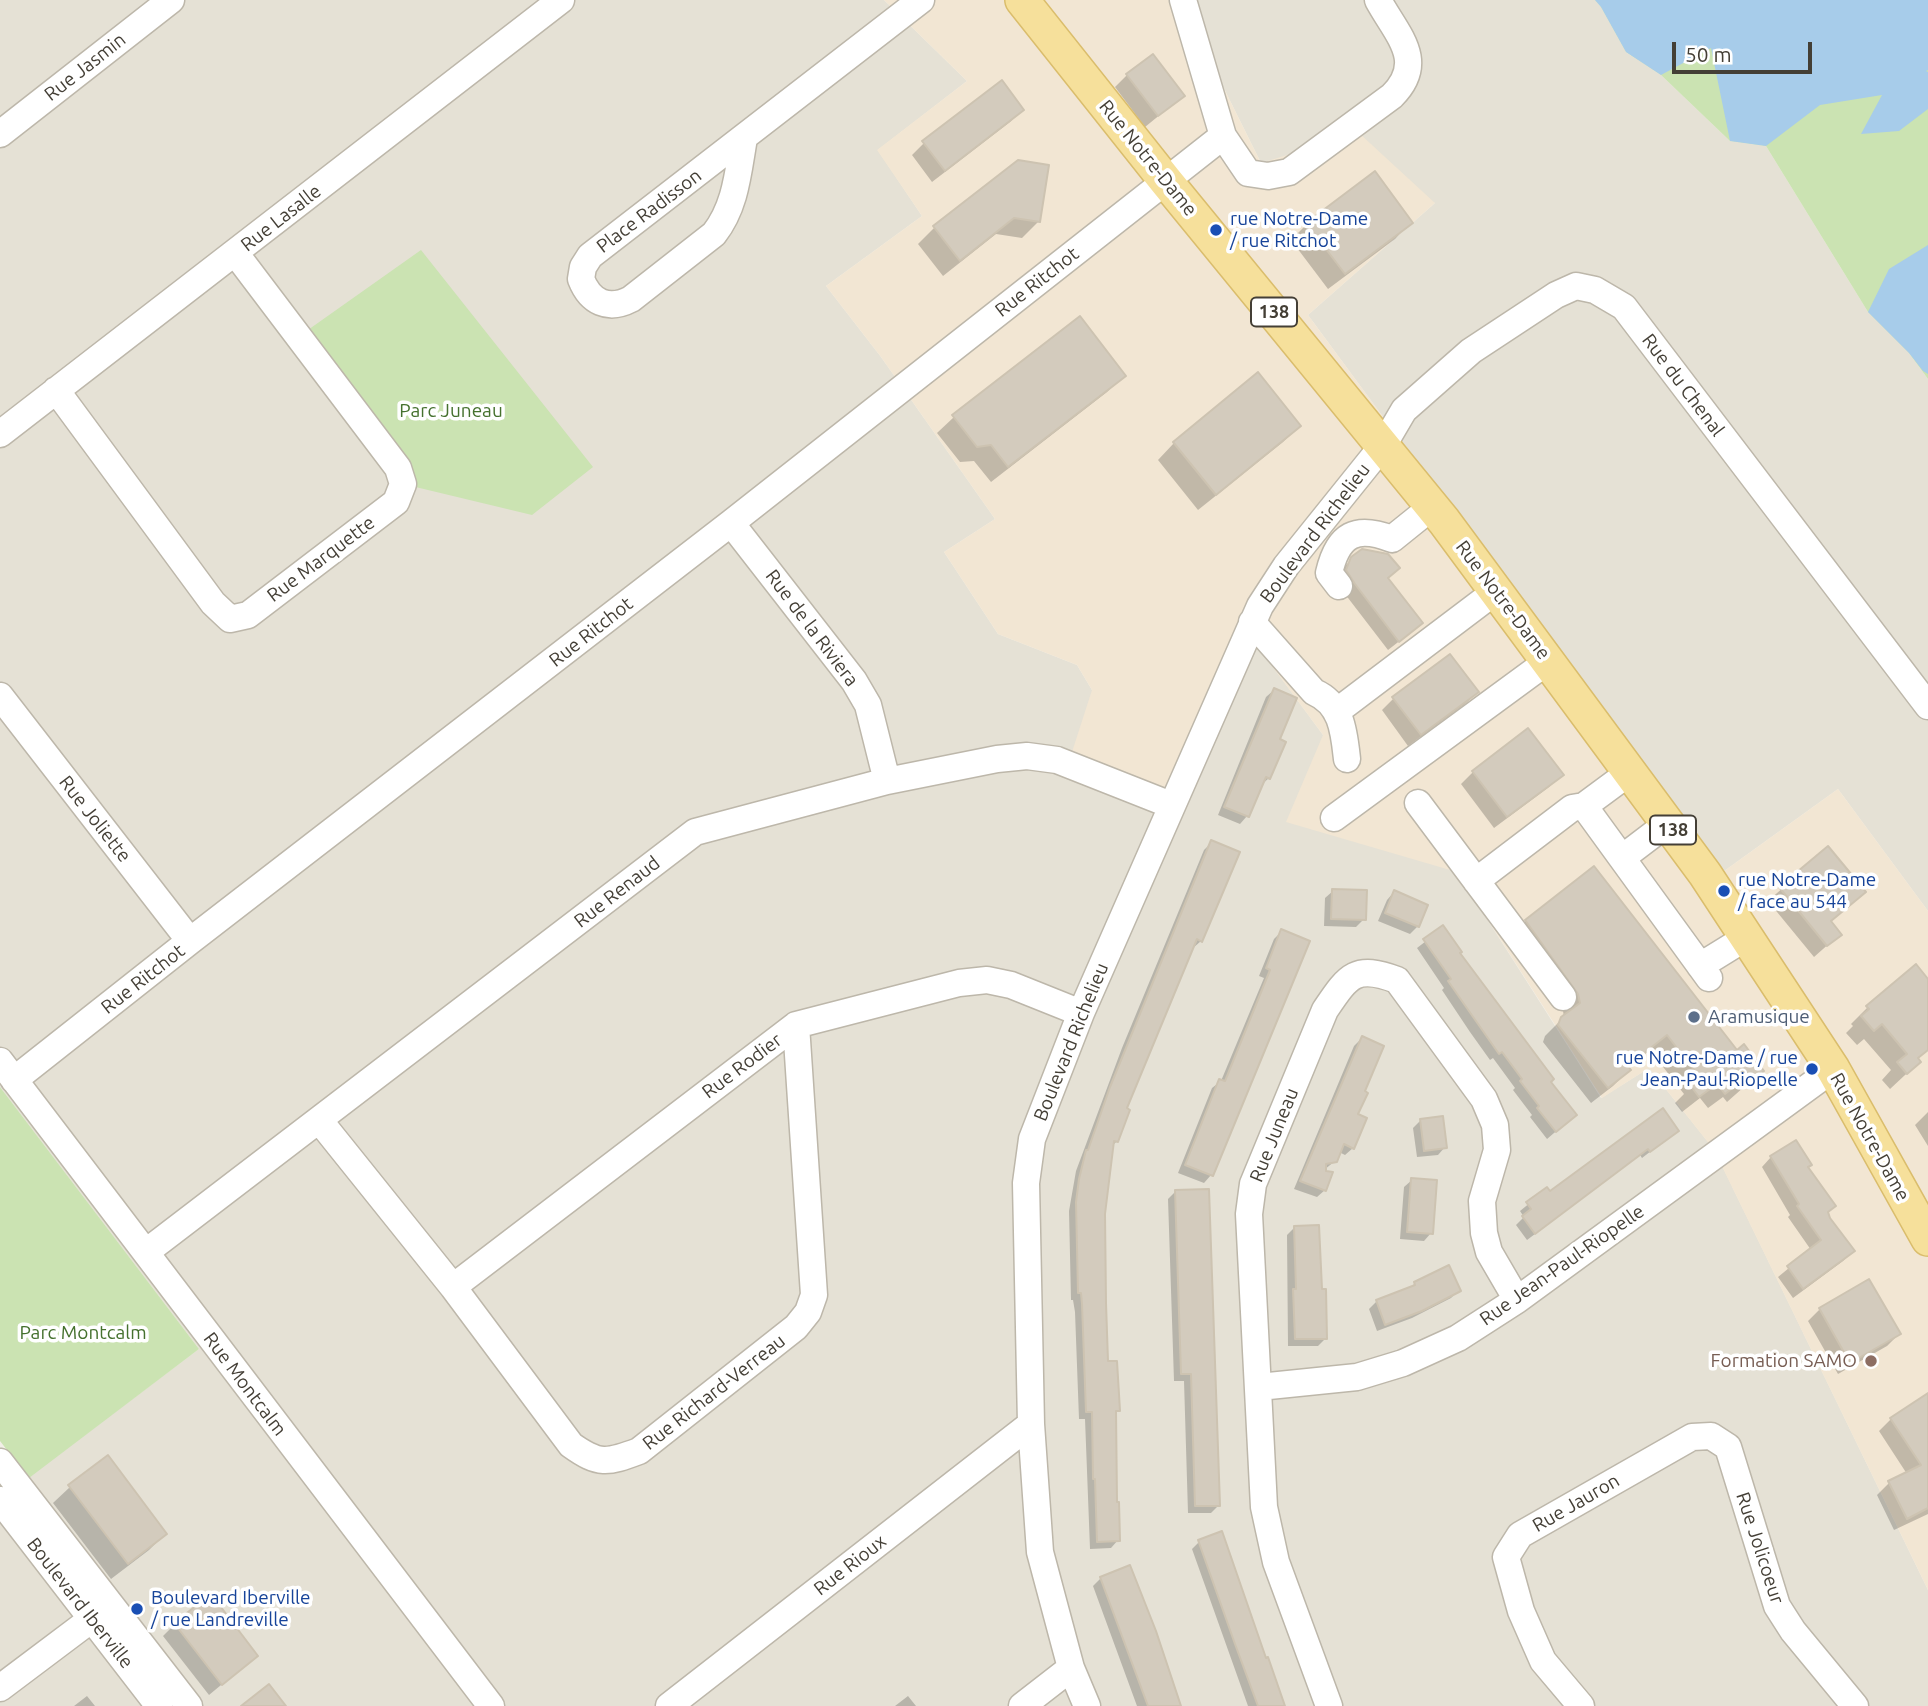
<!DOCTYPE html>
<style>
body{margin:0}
#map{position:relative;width:1928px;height:1706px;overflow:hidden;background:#f2efe7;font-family:Ubuntu,sans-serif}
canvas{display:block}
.scale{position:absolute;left:1672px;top:42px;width:140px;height:32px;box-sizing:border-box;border:4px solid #443f36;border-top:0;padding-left:9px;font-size:21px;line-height:24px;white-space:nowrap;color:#443f36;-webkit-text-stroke:5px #fff;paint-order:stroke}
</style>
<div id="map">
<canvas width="1928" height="1706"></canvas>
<div class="scale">50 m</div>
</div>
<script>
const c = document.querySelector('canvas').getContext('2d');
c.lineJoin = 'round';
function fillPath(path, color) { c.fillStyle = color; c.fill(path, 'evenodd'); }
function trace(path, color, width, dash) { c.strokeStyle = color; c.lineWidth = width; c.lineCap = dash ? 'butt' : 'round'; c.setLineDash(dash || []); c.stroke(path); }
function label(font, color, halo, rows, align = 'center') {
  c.font = font + ' Ubuntu,sans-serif'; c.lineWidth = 7; c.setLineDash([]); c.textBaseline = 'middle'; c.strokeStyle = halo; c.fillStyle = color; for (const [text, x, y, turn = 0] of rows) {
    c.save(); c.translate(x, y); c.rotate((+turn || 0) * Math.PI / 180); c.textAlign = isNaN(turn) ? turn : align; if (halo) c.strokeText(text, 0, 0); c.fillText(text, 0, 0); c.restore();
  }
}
fillPath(new Path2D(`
 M0,0H884L967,81L878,150L922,216L826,286L881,357L995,519L944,552L998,634L1077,665L1092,690L1164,790L1243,626L1323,735L1457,872L1601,1098L1649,1068L1714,1149L1928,1590V1706H0V1498L199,1349L0,1087Z
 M1180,0H1595L1601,7L1626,52L1661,75L1730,141L1766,146L1868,312L1909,353L1928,379V911L1838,789L1720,874L1308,315L1435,203L1261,163Z`), '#e5e1d5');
fillPath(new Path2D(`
 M884,0H1180L1261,163L1359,133L1435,203L1308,315L1720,874L1838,789L1928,911V1590L1714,1150L1649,1068L1602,1098L1457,872L1286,822L1323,735L1243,627L1164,791L1072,752L1092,690L1077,665L998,634L944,552L995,519L881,357L826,286L922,216L877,150L967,81Z`), '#f2e6d3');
fillPath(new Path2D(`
 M1595,0H1928V379L1909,353L1868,312L1766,146L1730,141L1661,75L1626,52L1601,7Z
 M421,250L593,467L532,515L403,484L298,337Z
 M0,1087L199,1349L29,1478L0,1441Z`), '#cbe3b2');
fillPath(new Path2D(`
 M1595,0H1928V70L1926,71L1928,72V109L1899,131L1861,134L1882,95L1820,105L1766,146L1730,141L1711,48L1661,75L1626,52L1601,7Z
 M1928,245V374L1923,371L1909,353L1868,312L1889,269Z`), '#a7ccea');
fillPath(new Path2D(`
 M1127,75L1183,96L1145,127L1115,87Z
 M1022,110L1010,122L932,182L912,155L924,143Z
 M1018,162L1038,222L1022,238L996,234L943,276L918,244L934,228Z
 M1411,222L1395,239L1328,289L1291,240L1307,224Z
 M1124,375L1107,392L991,482L974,461L960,462L937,433L954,417Z
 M1258,375L1299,426L1283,442L1198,510L1158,460L1174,443Z
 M1359,552L1386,579L1411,632L1388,650L1345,594L1342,569Z
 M1274,690L1278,740L1269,778L1260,786L1247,816L1240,824L1218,815L1266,697Z
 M1477,692L1465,704L1408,746L1382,710L1394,698Z
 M1473,772L1561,775L1549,787L1494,828L1461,784Z
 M1212,842L1201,941L1193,948L1125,1109L1117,1141L1112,1146L1103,1214L1106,1363L1118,1410L1114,1414L1118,1540L1111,1548L1090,1549L1085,1419H1079L1075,1312L1073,1300H1071L1069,1211L1076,1171L1122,1048L1204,850Z
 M1828,848L1852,904L1830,922L1840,934L1814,957L1768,901Z
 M1333,891L1364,919L1356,927L1324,926L1325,898Z
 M1394,892L1418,926L1410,934L1378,921L1387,900Z
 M1526,921L1737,1052L1762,1071L1727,1102L1723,1097L1708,1108L1700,1098L1682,1112L1675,1103L1684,1094L1650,1050L1627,1068L1629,1070L1613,1086L1591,1103L1543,1042L1545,1036L1564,1017L1563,1011L1510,937Z
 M1443,928L1458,953L1575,1115L1547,1139L1530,1117L1532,1115L1513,1090L1515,1088L1493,1058L1490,1060L1470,1032L1442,990L1444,988L1417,948Z
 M1282,931L1211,1175L1204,1183L1178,1173L1212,1088L1221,1081L1264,978L1259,976L1274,939Z
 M1916,967L1928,981V1050L1917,1059L1919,1062L1890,1089L1882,1080L1891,1070L1864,1039L1857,1045L1846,1033L1853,1026L1851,1024L1867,1008Z
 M1362,1038L1353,1148L1345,1155L1339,1152L1335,1161L1324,1170L1325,1190L1317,1197L1294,1189L1354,1046Z
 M1928,1112V1146L1915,1125Z
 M1421,1120L1445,1147L1438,1155L1417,1157L1413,1128Z
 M1677,1131L1642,1158L1640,1155L1527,1240L1516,1225L1524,1217L1520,1211L1547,1189L1550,1193Z
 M1771,1157L1807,1168L1834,1206L1827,1213L1853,1251L1843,1261L1793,1298L1778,1277L1811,1250L1788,1217L1790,1215L1762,1167Z
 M1412,1180L1431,1233L1424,1241L1400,1239L1404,1187Z
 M1176,1191L1219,1505L1211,1513H1188L1184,1381H1174L1168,1199Z
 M1295,1227L1326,1338L1318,1346H1288L1287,1235Z
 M1415,1283L1459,1290L1451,1298L1412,1318L1377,1331L1369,1309L1377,1301L1410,1289Z
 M1820,1309L1899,1334L1887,1346L1838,1374L1808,1321Z
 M1928,1395V1514L1894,1530L1877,1495L1889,1483L1907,1474L1879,1431L1891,1419Z
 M70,1487L165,1534L149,1550L111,1579L53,1503Z
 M1221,1534L1284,1706H1248L1192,1549L1199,1542Z
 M1101,1578L1179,1706H1137L1093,1586Z
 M175,1624L256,1656L209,1695L163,1636Z
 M87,1696L95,1706H74Z
 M908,1696L916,1706H895Z`), '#0003');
const building = new Path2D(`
 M1153,54L1185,96L1158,116L1126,74Z
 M1002,80L1024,110L945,171L922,141Z
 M1018,160L1049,165L1040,222L1014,218L960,261L933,226Z
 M1375,171L1413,223L1345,274L1306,223Z
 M1080,316L1126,376L1008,467L991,445L977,447L952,415Z
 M1258,372L1301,426L1216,495L1173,442Z
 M1362,549L1388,554L1400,568L1388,578L1423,623L1399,642L1355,584L1346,570L1351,557Z
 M1450,654L1479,692L1421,735L1392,697Z
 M1274,688L1297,698L1280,739L1286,742L1270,779L1266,777L1249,817L1224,807Z
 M1528,728L1564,775L1507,817L1472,771Z
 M1211,840L1240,852L1202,942L1197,939L1127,1108L1130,1110L1118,1142L1114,1141L1105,1214L1106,1303L1108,1361H1117L1120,1411H1116L1117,1502H1119L1120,1541L1097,1542L1095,1479H1093L1092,1412H1086L1082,1304L1081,1293H1078L1076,1202L1079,1179L1086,1150H1088L1110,1087Z
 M1828,846L1866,892L1831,921L1842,935L1827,946L1779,887Z
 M1594,866L1737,1050L1744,1044L1764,1071L1743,1087L1740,1082L1725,1094L1717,1084L1699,1097L1690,1085L1700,1078L1667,1035L1628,1066L1631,1070L1608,1088L1558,1025L1561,1017L1580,1003L1578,994L1525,920Z
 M1332,889L1367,890L1366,920L1331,919Z
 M1394,890L1428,905L1419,927L1385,913Z
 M1443,925L1462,952L1460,953L1554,1079L1551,1082L1577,1115L1556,1132L1537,1108L1539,1106L1520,1081L1522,1079L1502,1052L1499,1054L1478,1024L1448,981L1451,979L1423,939Z
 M1281,929L1310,941L1213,1176L1185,1165L1219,1079L1225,1081L1270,970L1266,968Z
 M1916,964L1928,979V1050L1918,1058L1921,1062L1907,1074L1897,1062L1907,1054L1882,1024L1874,1031L1861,1016L1869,1009L1866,1006Z
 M1362,1036L1384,1046L1365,1091L1368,1093L1358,1114L1367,1118L1354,1149L1344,1144L1337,1162L1326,1164V1171L1333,1172L1326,1191L1300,1181Z
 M1663,1108L1679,1131L1650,1152L1648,1149L1535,1234L1522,1216L1531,1209L1526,1202L1547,1187L1550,1191Z
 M1443,1116L1447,1148L1424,1151L1420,1119Z
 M1796,1140L1812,1165L1808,1167L1836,1206L1828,1212L1830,1218L1855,1251L1803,1289L1787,1266L1821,1240L1797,1206L1799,1204L1770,1156Z
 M1411,1178L1437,1180L1433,1234L1407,1232Z
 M1209,1189L1220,1506H1195L1191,1374H1181L1175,1190Z
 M1319,1225L1322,1289H1326L1327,1339H1295L1293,1289H1296L1294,1226Z
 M1449,1265L1461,1291L1422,1311L1385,1325L1376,1300L1415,1285L1414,1282Z
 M1869,1279L1901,1334L1850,1363L1819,1308Z
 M1928,1393V1508L1907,1519L1888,1481L1921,1465L1890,1418Z
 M108,1455L167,1534L128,1564L68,1485Z
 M1222,1531L1266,1658L1268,1657L1285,1706H1258L1235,1644L1198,1540Z
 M1130,1565L1156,1631L1181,1706H1148L1100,1577Z
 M211,1594L258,1656L222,1685L174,1623Z
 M269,1684L286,1706H241Z`);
fillPath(building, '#d3cbbd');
trace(building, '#cdc3b1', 2);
const minor = new Path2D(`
 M1183,0L1223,136
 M0,134L171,0
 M744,138C738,172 736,206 714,234L631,299C608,311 590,302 581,279L583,267L590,256L921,0
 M56,390L213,603L230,619L248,615L396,502L403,484L398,468L236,254
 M0,434L561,0
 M731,523L854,681L868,705L887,781
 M1339,586L1329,573C1338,534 1356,525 1392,539L1433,506
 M1252,622L1314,692C1342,704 1344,732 1347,759
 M0,696L190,941
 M1336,712L1496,591
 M1418,803L1563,997
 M1584,806L1709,978
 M1334,818L1548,661
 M1622,858L1668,823
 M1476,881L1572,808L1584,806L1630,772
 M1700,966L1747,937
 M0,1061L491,1706
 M14,1080L190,941L731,523L1223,136L1248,173L1268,176L1289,172L1392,96C1427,61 1397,35 1378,0
 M319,1120L453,1287L571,1445C599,1465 607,1463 639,1451L796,1327L808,1312L814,1295L796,1025
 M146,1252L695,832L887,781L997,759L1027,756L1057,760L1171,805
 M453,1287L796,1025L959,983L987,980L1011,985L1081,1013
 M1259,1387L1357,1377L1403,1363L1458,1338L1517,1300L1833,1069
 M0,1462L189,1706
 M0,1500L159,1706
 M0,1688L105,1609
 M669,1706L1031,1424
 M1022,1706L1071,1668
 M1087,1706L1071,1668L1040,1552L1031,1424L1026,1183L1032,1139L1081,1013L1260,606L1286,566L1384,444L1404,410L1471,351L1556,295L1576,286L1595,290L1624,307L1928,706
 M1329,1706L1276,1562L1264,1507L1249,1214L1253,1184L1325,1010C1348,976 1355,964 1397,980L1484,1099L1495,1125L1497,1150L1482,1201L1484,1233L1489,1252L1517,1300
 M1581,1706L1543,1661L1521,1611L1506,1557L1520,1535L1692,1437L1711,1436L1728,1447L1777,1606L1793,1631L1855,1706`);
const major = new Path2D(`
 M1022,0L1165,180L1444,521L1705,874L1833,1069L1928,1239`);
trace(minor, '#bdb7aa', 29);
trace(major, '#dabd6c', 36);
trace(minor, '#fff', 26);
trace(major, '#f6e09b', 33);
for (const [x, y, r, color] of [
 [1216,230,7,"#1a4fb4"],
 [1724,891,7,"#1a4fb4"],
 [1694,1017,7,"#5c6f8a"],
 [1812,1069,7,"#1a4fb4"],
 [1871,1361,7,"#8d6e63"],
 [137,1609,7,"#1a4fb4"]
]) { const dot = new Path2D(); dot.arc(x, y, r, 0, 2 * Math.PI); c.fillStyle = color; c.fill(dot); trace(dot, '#fff', 2.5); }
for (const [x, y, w] of [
 [1274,312,46],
 [1673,830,46]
]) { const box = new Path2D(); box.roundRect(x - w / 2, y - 14.5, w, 29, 5); c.fillStyle = '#fff'; c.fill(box); trace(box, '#443f36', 2); }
label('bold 18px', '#443f36', null, [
 ["138",1274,312],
 ["138",1673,830]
]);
label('19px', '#443f36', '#fff', [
 ["Rue Jasmin",85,67,-38],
 ["Rue Notre-Dame",1148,158,51],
 ["Place Radisson",649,211,-37],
 ["Rue Lasalle",281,218,-38],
 ["Rue Ritchot",1037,282,-38],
 ["Rue du Chenal",1683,385,53],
 ["Boulevard Richelieu",1315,533,-53],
 ["Rue Marquette",321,559,-37],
 ["Rue Notre-Dame",1503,600,53],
 ["Rue de la Riviera",812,628,53],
 ["Rue Ritchot",591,632,-38],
 ["Rue Joliette",95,819,52],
 ["Rue Renaud",617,892,-38],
 ["Rue Ritchot",143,979,-38],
 ["Boulevard Richelieu",1071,1042,-68],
 ["Rue Rodier",742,1066,-37],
 ["Rue Juneau",1274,1135,-68],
 ["Rue Notre-Dame",1870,1137,61],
 ["Rue Jean-Paul-Riopelle",1562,1265,-35],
 ["Rue Montcalm",245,1384,53],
 ["Rue Richard-Verreau",714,1392,-38],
 ["Rue Jauron",1576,1503,-30],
 ["Rue Jolicoeur",1760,1548,72],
 ["Rue Rioux",850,1565,-38],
 ["Boulevard Iberville",80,1603,52]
]);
label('19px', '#164399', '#fff', [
 ["rue Notre-Dame",1230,219],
 ["/ rue Ritchot",1230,241],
 ["rue Notre-Dame",1738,880],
 ["/ face au 544",1738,902],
 ["rue Notre-Dame / rue",1798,1058,"right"],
 ["Jean-Paul-Riopelle",1798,1080,"right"],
 ["Boulevard Iberville",151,1598],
 ["/ rue Landreville",151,1620]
], 'left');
label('19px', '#45712e', '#fff', [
 ["Parc Juneau",451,411],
 ["Parc Montcalm",83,1333]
]);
label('19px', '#4e5e75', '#fff', [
 ["Aramusique",1708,1017]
], 'left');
label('19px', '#785e54', '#fff', [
 ["Formation SAMO",1857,1361]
], 'right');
</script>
